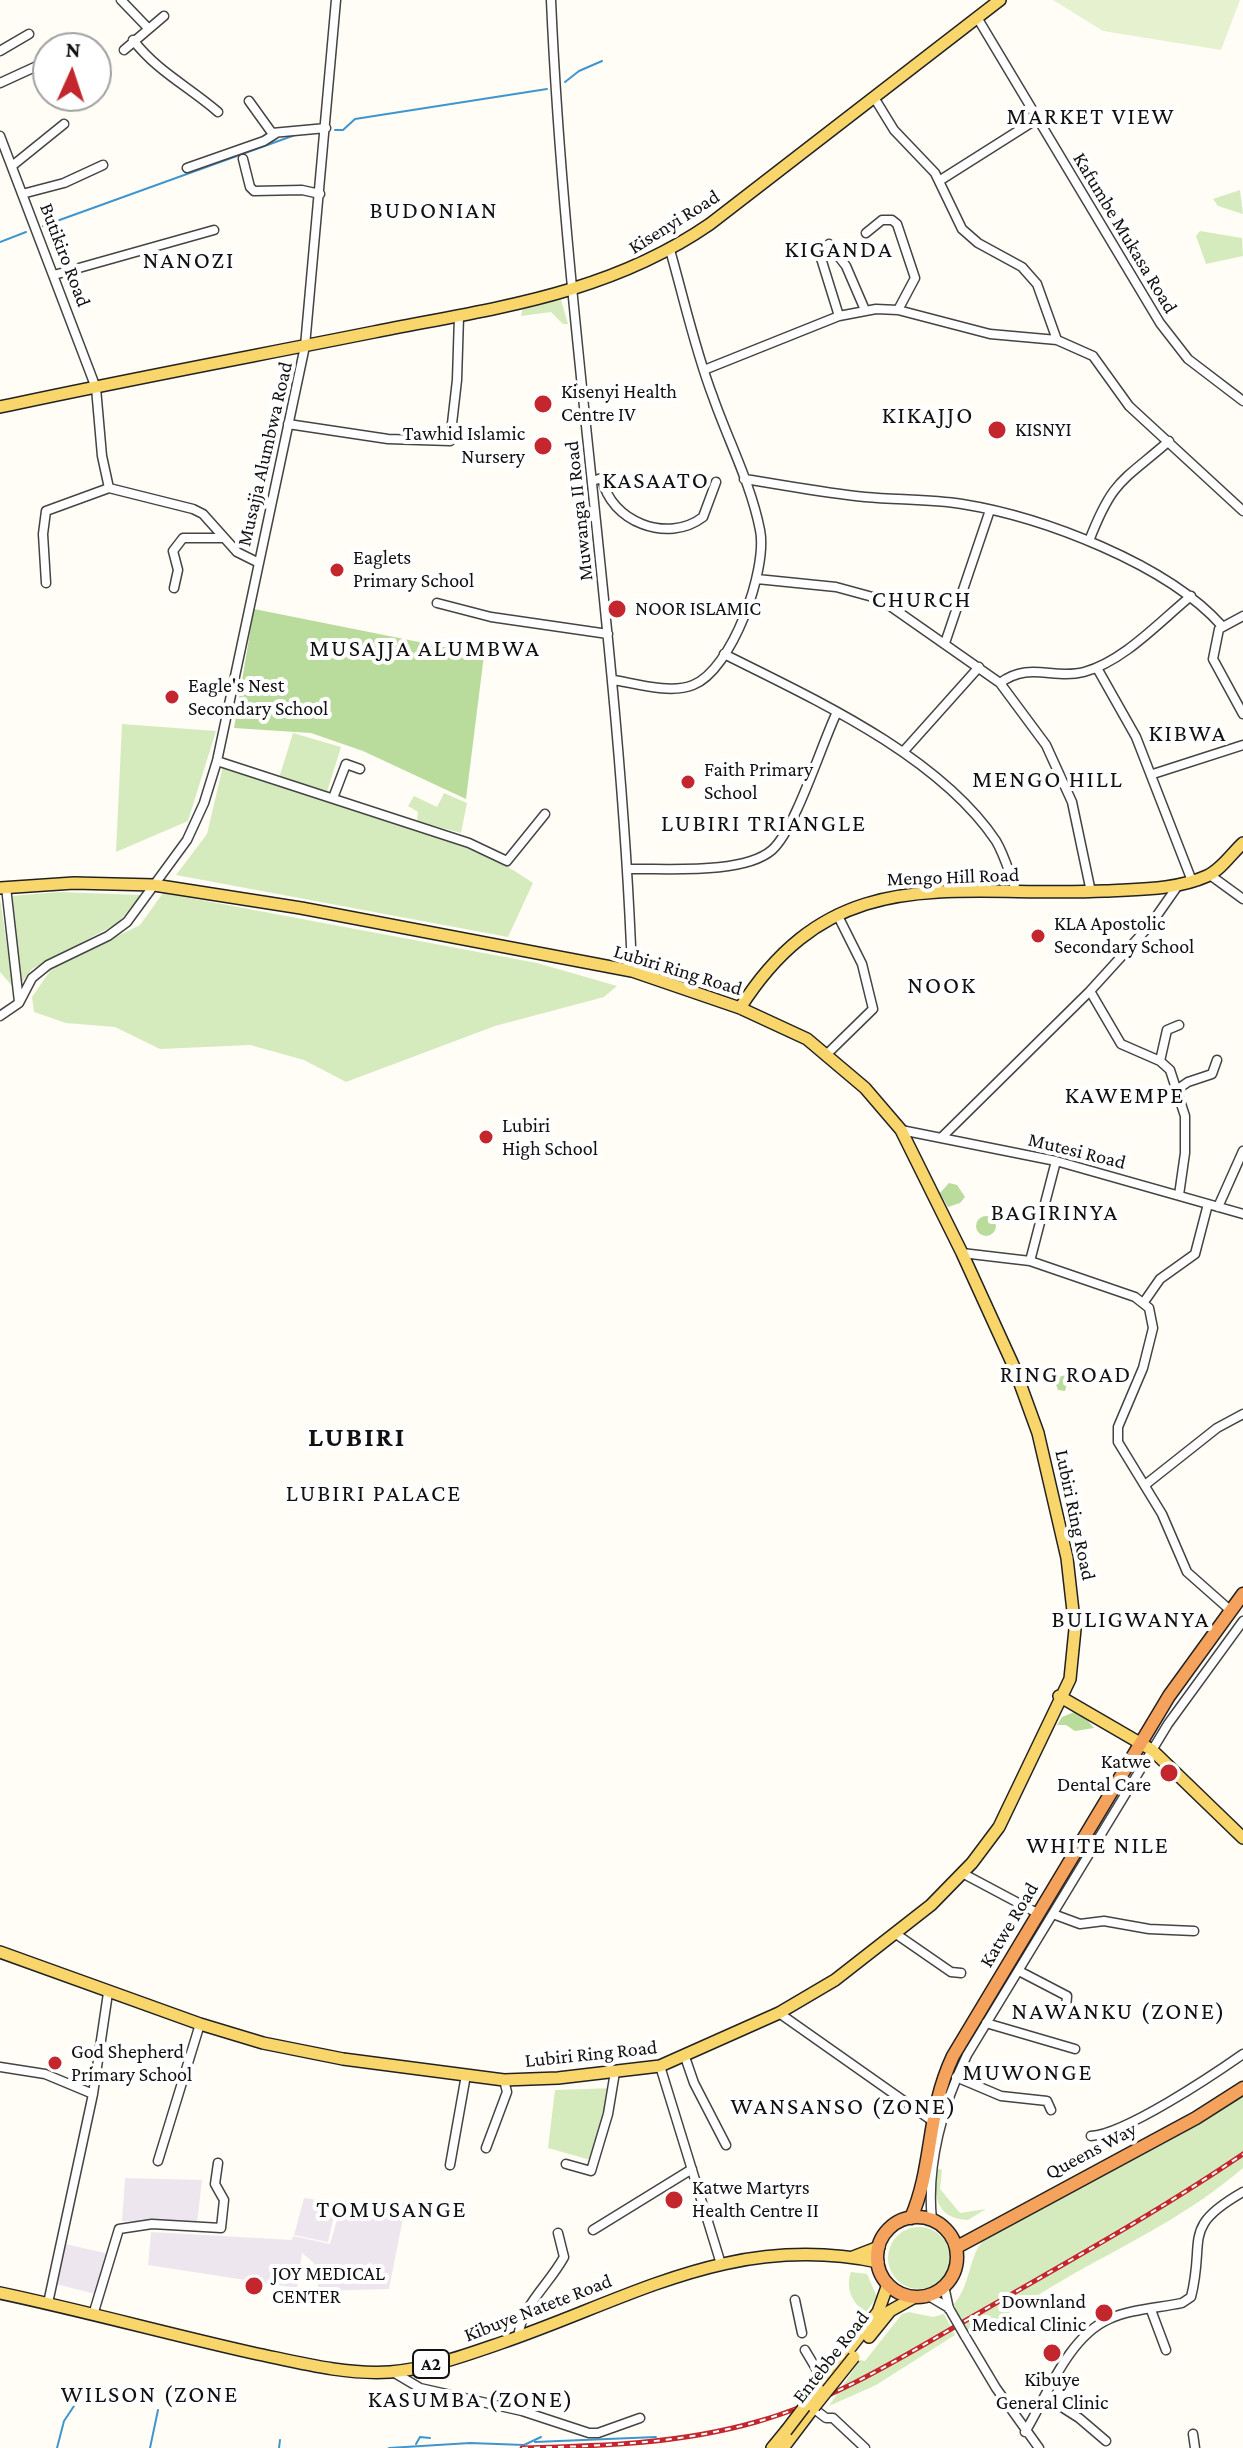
<!DOCTYPE html>
<style>
body{margin:0}
#map{position:relative;width:1243px;height:2448px;overflow:hidden;background:#fffdf5;font-family:"Crimson Pro",serif}
canvas{display:block}
.north{position:absolute;left:32px;top:32px;width:80px;height:80px;box-sizing:border-box;background:#fff;border:2px solid #a0a0a0;border-radius:50%;rotate:3deg;font-size:22px;font-weight:700;line-height:32px;text-align:center;color:#111}
.north::after{content:'';display:block;margin:auto;width:28px;height:36px;background:#c4262e;clip-path:polygon(50% 0,100% 100%,50% 72%,0 100%)}
</style>
<div id="map">
<canvas width="1243" height="2448"></canvas>
<div class="north">N</div>
</div>
<script>
const c = document.querySelector('canvas').getContext('2d');
c.lineJoin = 'round';
function fillPath(path, color) { c.fillStyle = color; c.fill(path, 'evenodd'); }
function trace(path, color, width, dash) { c.strokeStyle = color; c.lineWidth = width; c.lineCap = dash ? 'butt' : 'round'; c.setLineDash(dash || []); c.stroke(path); }
function label(font, color, halo, rows, align = 'center') {
  c.font = font + ' "Crimson Pro",serif'; c.lineWidth = 8; c.setLineDash([]); c.textBaseline = 'middle'; c.strokeStyle = halo; c.fillStyle = color; for (const [text, x, y, turn = 0] of rows) {
    c.save(); c.translate(x, y); c.rotate((+turn || 0) * Math.PI / 180); c.textAlign = isNaN(turn) ? turn : align; if (halo) c.strokeText(text, 0, 0); c.fillText(text, 0, 0); c.restore();
  }
}
fillPath(new Path2D(`
 M125,2178L202,2180L197,2223L122,2221Z
 M304,2198L337,2203L328,2242L294,2235Z
 M342,2203H406L389,2289L319,2291L314,2263L302,2253L297,2288L148,2265L151,2232L292,2240L293,2236L330,2244Z
 M66,2244L109,2254L99,2295L56,2284Z`), '#eee6ef');
fillPath(new Path2D(`
 M1240,190L1243,214L1218,206L1213,199Z
 M1200,231L1242,238L1243,256L1206,264L1196,236Z
 M561,300L568,324H563L551,312L521,316L523,306Z
 M122,724L216,731L188,821L116,852Z
 M293,733L341,747L327,792L279,778Z
 M223,766C326,798 444,820 533,883L508,937L176,875L207,834Z
 M444,793L467,803L461,833L417,821L418,812L408,806L414,796L437,807Z
 M60,892L141,895L118,923L32,969L22,982L11,896Z
 M163,893L537,963L617,986L604,997L495,1026L346,1082L304,1060L250,1045L160,1049L115,1027L66,1023L34,1012L32,997L52,968L140,925Z
 M0,898L13,987L0,972Z
 M615,2088L594,2161L548,2148L555,2090Z
 M1243,2097V2168C1192,2212 1133,2241 1075,2273C1040,2293 1007,2314 973,2335L968,2334L952,2306C973,2285 966,2255 988,2235L1167,2142Z
 M937,2168L942,2170L940,2189L960,2213L986,2209L968,2220C935,2219 933,2194 937,2168Z
 M888 2258a31 31 0 1 1 62 0a31 31 0 1 1-62 0Z
 M851,2272L867,2274L877,2297L866,2312C852,2304 845,2287 851,2272Z
 M909,2312L933,2317L944,2314L955,2335L876,2385L829,2406L860,2360L865,2361L902,2314Z`), '#d5ebbd');
fillPath(new Path2D(`
 M254,609L484,655L466,799L363,751L311,733L234,728Z
 M949,1183L957,1185L965,1197L960,1203L948,1207L940,1193Z
 M976 1226a10 10 0 1 1 20 0a10 10 0 1 1-20 0Z
 M1047,1367L1058,1377L1070,1374L1065,1391L1058,1390L1055,1382L1038,1380L1036,1375L1045,1373Z
 M1079,1710L1094,1728L1075,1731L1066,1725H1057L1062,1717Z`), '#b9dc9c');
fillPath(new Path2D(`
 M1053,0H1240L1221,50L1103,31Z`), '#e6f2cf');
trace(new Path2D(`
 M565,82L579,71L602,61
 M335,130H343L355,119L547,89
 M43,226L295,135
 M0,242L26,232
 M535,2442L656,2437
 M416,2444L420,2437L430,2438
 M57,2448L64,2421L80,2397
 M150,2448L158,2410
 M279,2448L280,2440
 M389,2448L470,2443L524,2445L541,2437`), '#3f96cf', 2);
const minor = new Path2D(`
 M121,0L147,27
 M551,0C565,325 620,646 632,971
 M978,19L1160,323L1188,359L1243,401
 M133,40C158,72 188,86 218,112
 M124,50L164,16
 M0,51L29,34
 M0,83L48,61
 M875,99L894,130L935,173L962,229L978,243L1022,267L1037,284L1057,340
 M249,101L272,133L326,128
 M0,136L96,388L102,456L109,488L193,509L203,514L237,552L257,562
 M243,159L250,187L254,191L302,190L320,194
 M12,166L64,124
 M187,168L264,141L275,134
 M939,181L1037,119
 M22,194L64,183L103,165
 M866,233L882,220H892L897,224L915,278L898,310
 M829,244L846,266L865,310
 M820,255L839,316
 M54,275L214,230
 M704,370L839,316L876,309L898,310L990,334L1057,340L1093,356L1129,406L1243,511
 M288,424L388,439L450,441L457,380L459,316
 M744,479C784,485 824,493 865,497C897,500 930,499 962,504C1043,517 1167,564 1222,626
 M592,481L602,478C610,522 668,544 703,517L716,482
 M1089,541C1113,479 1122,482 1169,441
 M757,579L836,587L880,599L1000,683L1046,745L1072,802L1091,892
 M46,583L43,534L46,511L109,488
 M174,588L178,570L173,551L183,538H221
 M437,603L491,617L608,634
 M1243,616L1219,629L1213,659L1243,714
 M945,643L990,510
 M724,654C814,699 938,755 996,841C1005,856 1010,876 1017,892
 M1097,668L1136,737L1192,881
 M614,680C637,684 671,694 693,685C732,670 768,569 760,530C751,484 728,440 713,397C695,350 684,299 670,250
 M1000,683C1029,661 1053,680 1084,672C1124,661 1159,622 1191,596
 M903,752L979,667
 M217,761L469,843L507,861L545,814
 M1153,774L1243,745
 M333,798L346,764L360,769
 M628,869C665,868 743,875 772,850C795,830 822,743 837,712
 M1210,875L1243,899
 M6,887L19,1002
 M1090,991L1121,1044L1160,1061L1170,1070L1185,1116V1153L1179,1195
 M0,1016L19,1003L32,978L48,965L108,936L127,922L187,840L204,803L217,761L305,346L336,0
 M827,1054L873,1009L862,964L837,914
 M1160,1061L1167,1030L1179,1025
 M1175,1091L1188,1082L1212,1074L1217,1060
 M901,1130L1056,1161L1243,1214
 M943,1136L1090,991L1151,924L1179,884
 M1218,1207L1243,1151
 M962,1253L1030,1261L1135,1297L1149,1308L1153,1328L1143,1368L1118,1427V1442L1162,1514L1187,1572L1230,1610
 M1030,1261L1056,1161
 M1144,1302L1160,1279L1195,1254L1208,1204
 M1145,1485L1217,1428L1243,1414
 M962,1873L1039,1914
 M1053,1914L1080,1924L1104,1921L1149,1929L1194,1931
 M896,1934L951,1972L961,1973
 M1019,1971L1067,1996L1066,2009
 M779,2013L931,2120
 M986,2023L1075,2049
 M685,2057L694,2083L726,2145
 M660,2066L721,2264
 M0,2067L45,2074L93,2094
 M956,2077L1001,2096L1047,2101L1051,2110
 M1091,2136C1125,2134 1213,2075 1243,2054
 M486,2148L507,2092L504,2080
 M158,2161L200,2024
 M566,2164L591,2171L608,2114L615,2072
 M450,2165L466,2075
 M932,2220C926,2165 943,2104 967,2055L1168,1724L1243,1621
 M593,2230L692,2169
 M944,2286L949,2309
 M927,2295L949,2308
 M795,2300L802,2333
 M48,2303L93,2094L108,1993
 M1151,2310L1166,2350
 M93,2315L119,2229L152,2224L221,2228L224,2200L215,2184L218,2163
 M965,2336L996,2388L1039,2448
 M518,2337C522,2305 548,2286 564,2257L558,2233
 M805,2350L824,2382
 M393,2372L420,2388L522,2411L589,2433H598L640,2418
 M1046,2397L1079,2418L1106,2441
 M813,2408L826,2418H833L865,2448
 M1025,2432C1047,2396 1068,2337 1109,2319C1131,2309 1159,2308 1182,2303L1191,2297C1206,2238 1180,2228 1243,2192
 M1193,2434L1195,2448`);
const major = new Path2D(`
 M0,407C124,380 249,357 374,332C494,308 607,295 710,224L1000,0
 M0,888L74,883L154,885L301,908L632,971L740,1008L807,1039L865,1088L901,1130L962,1253L1014,1367L1038,1433L1067,1558L1075,1629L1070,1679L999,1827L972,1863L931,1905L835,1980L779,2013L660,2066L558,2078L504,2080L343,2059L263,2043L200,2024L0,1952
 M740,1008C835,858 953,898 1105,891C1138,889 1176,890 1207,876C1221,870 1232,853 1243,843
 M1059,1696L1152,1750L1243,1838
 M853,2257L879,2247
 M0,2293C85,2311 168,2334 253,2353C297,2362 344,2375 390,2372C428,2369 466,2355 501,2343C632,2298 733,2232 878,2262
 M869,2337L890,2311L915,2297
 M818,2389L878,2312L888,2284
 M772,2448L786,2431
 M783,2448L814,2407`);
const highway = new Path2D(`
 M877 2257a40 40 0 1 1 80 0a40 40 0 1 1-80 0Z
 M911,2218C934,2165 926,2113 953,2056L1169,1696L1243,1594
 M957,2247L1196,2118L1243,2088`);
trace(minor, '#444', 11);
trace(major, '#222', 14);
trace(highway, '#222', 15);
trace(minor, '#fff', 8);
trace(major, '#f9d66b', 11);
trace(highway, '#f5a25d', 12);
const rail = new Path2D(`
 M522,2448C601,2446 679,2444 756,2422C838,2399 910,2352 984,2310C1071,2260 1159,2211 1243,2154`);
trace(rail, '#c4262e', 5);
trace(rail, '#fff', 2, [6]);
const minorBridge = new Path2D(`
 M950,2310L965,2336`);
const majorBridge = new Path2D(`
 M814,2407L854,2357
 M786,2431L818,2389`);
trace(minorBridge, '#444', 11, []);
trace(majorBridge, '#222', 14, []);
trace(minorBridge, '#fff', 8);
trace(majorBridge, '#f9d66b', 11);
for (const [x, y, r, color] of [
 [543,404,10,"#c4262e"],
 [997,430,10,"#c4262e"],
 [543,446,10,"#c4262e"],
 [337,570,8,"#c4262e"],
 [617,609,10,"#c4262e"],
 [172,697,8,"#c4262e"],
 [688,782,8,"#c4262e"],
 [1038,936,8,"#c4262e"],
 [486,1137,8,"#c4262e"],
 [1169,1773,10,"#c4262e"],
 [55,2063,8,"#c4262e"],
 [674,2200,10,"#c4262e"],
 [254,2286,10,"#c4262e"],
 [1104,2313,10,"#c4262e"],
 [1052,2353,10,"#c4262e"]
]) { const dot = new Path2D(); dot.arc(x, y, r, 0, 2 * Math.PI); c.fillStyle = color; c.fill(dot); trace(dot, '#fff', 3); }
for (const [x, y, w] of [
 [431,2364,36]
]) { const box = new Path2D(); box.roundRect(x - w / 2, y - 14, w, 28, 6); c.fillStyle = '#fff'; c.fill(box); trace(box, '#111', 2); }
label('bold 18px', '#111', null, [
 ["A2",431,2364]
]);
label('20px', '#111', '#fff', [
 ["Kisenyi Road",674,222,-32],
 ["Kafumbe Mukasa Road",1125,233,59],
 ["Butikiro Road",65,255,69],
 ["Musajja Alumbwa Road",265,454,-77],
 ["Muwanga II Road",579,511,-96],
 ["Mengo Hill Road",953,877,-2],
 ["Lubiri Ring Road",678,970,17],
 ["Mutesi Road",1077,1151,14],
 ["Lubiri Ring Road",1075,1515,78],
 ["Katwe Road",1009,1925,-59],
 ["Lubiri Ring Road",591,2054,-6],
 ["Queens Way",1091,2151,-28],
 ["Kibuye Natete Road",538,2308,-21],
 ["Entebbe Road",831,2357,-52]
]);
label('20px', '#111', '#fff', [
 ["Kisenyi Health",561,392],
 ["Centre IV",561,415],
 ["KISNYI",1015,430],
 ["Tawhid Islamic",525,434,"right"],
 ["Nursery",525,457,"right"],
 ["Eaglets",353,558],
 ["Primary School",353,581],
 ["NOOR ISLAMIC",635,609],
 ["Eagle's Nest",188,686],
 ["Secondary School",188,709],
 ["Faith Primary",704,770],
 ["School",704,793],
 ["KLA Apostolic",1054,924],
 ["Secondary School",1054,947],
 ["Lubiri",502,1126],
 ["High School",502,1149],
 ["Katwe",1151,1762,"right"],
 ["Dental Care",1151,1785,"right"],
 ["God Shepherd",71,2052],
 ["Primary School",71,2075],
 ["Katwe Martyrs",692,2188],
 ["Health Centre II",692,2211],
 ["JOY MEDICAL",272,2274],
 ["CENTER",272,2297],
 ["Downland",1086,2302,"right"],
 ["Medical Clinic",1086,2325,"right"],
 ["Kibuye",1052,2380,"center"],
 ["General Clinic",1052,2403,"center"]
], 'left');
c.letterSpacing = '2px';
label('24px', '#111', '#fff', [
 ["MARKET VIEW",1091,117],
 ["BUDONIAN",434,211],
 ["KIGANDA",839,250],
 ["NANOZI",189,261],
 ["KIKAJJO",928,416],
 ["KASAATO",656,481],
 ["CHURCH",922,600],
 ["MUSAJJA ALUMBWA",425,649],
 ["KIBWA",1188,734],
 ["MENGO HILL",1048,780],
 ["LUBIRI TRIANGLE",764,824],
 ["NOOK",942,986],
 ["KAWEMPE",1125,1096],
 ["BAGIRINYA",1055,1213],
 ["RING ROAD",1066,1375],
 ["LUBIRI PALACE",374,1494],
 ["BULIGWANYA",1131,1620],
 ["WHITE NILE",1098,1846],
 ["NAWANKU (ZONE)",1119,2012],
 ["MUWONGE",1028,2073],
 ["WANSANSO (ZONE)",844,2107],
 ["TOMUSANGE",392,2210],
 ["WILSON (ZONE",150,2395],
 ["KASUMBA (ZONE)",471,2400]
]);
c.letterSpacing = '0px';
c.letterSpacing = '2px';
label('bold 28px', '#111', '#fff', [
 ["LUBIRI",357,1437]
]);
c.letterSpacing = '0px';
</script>
